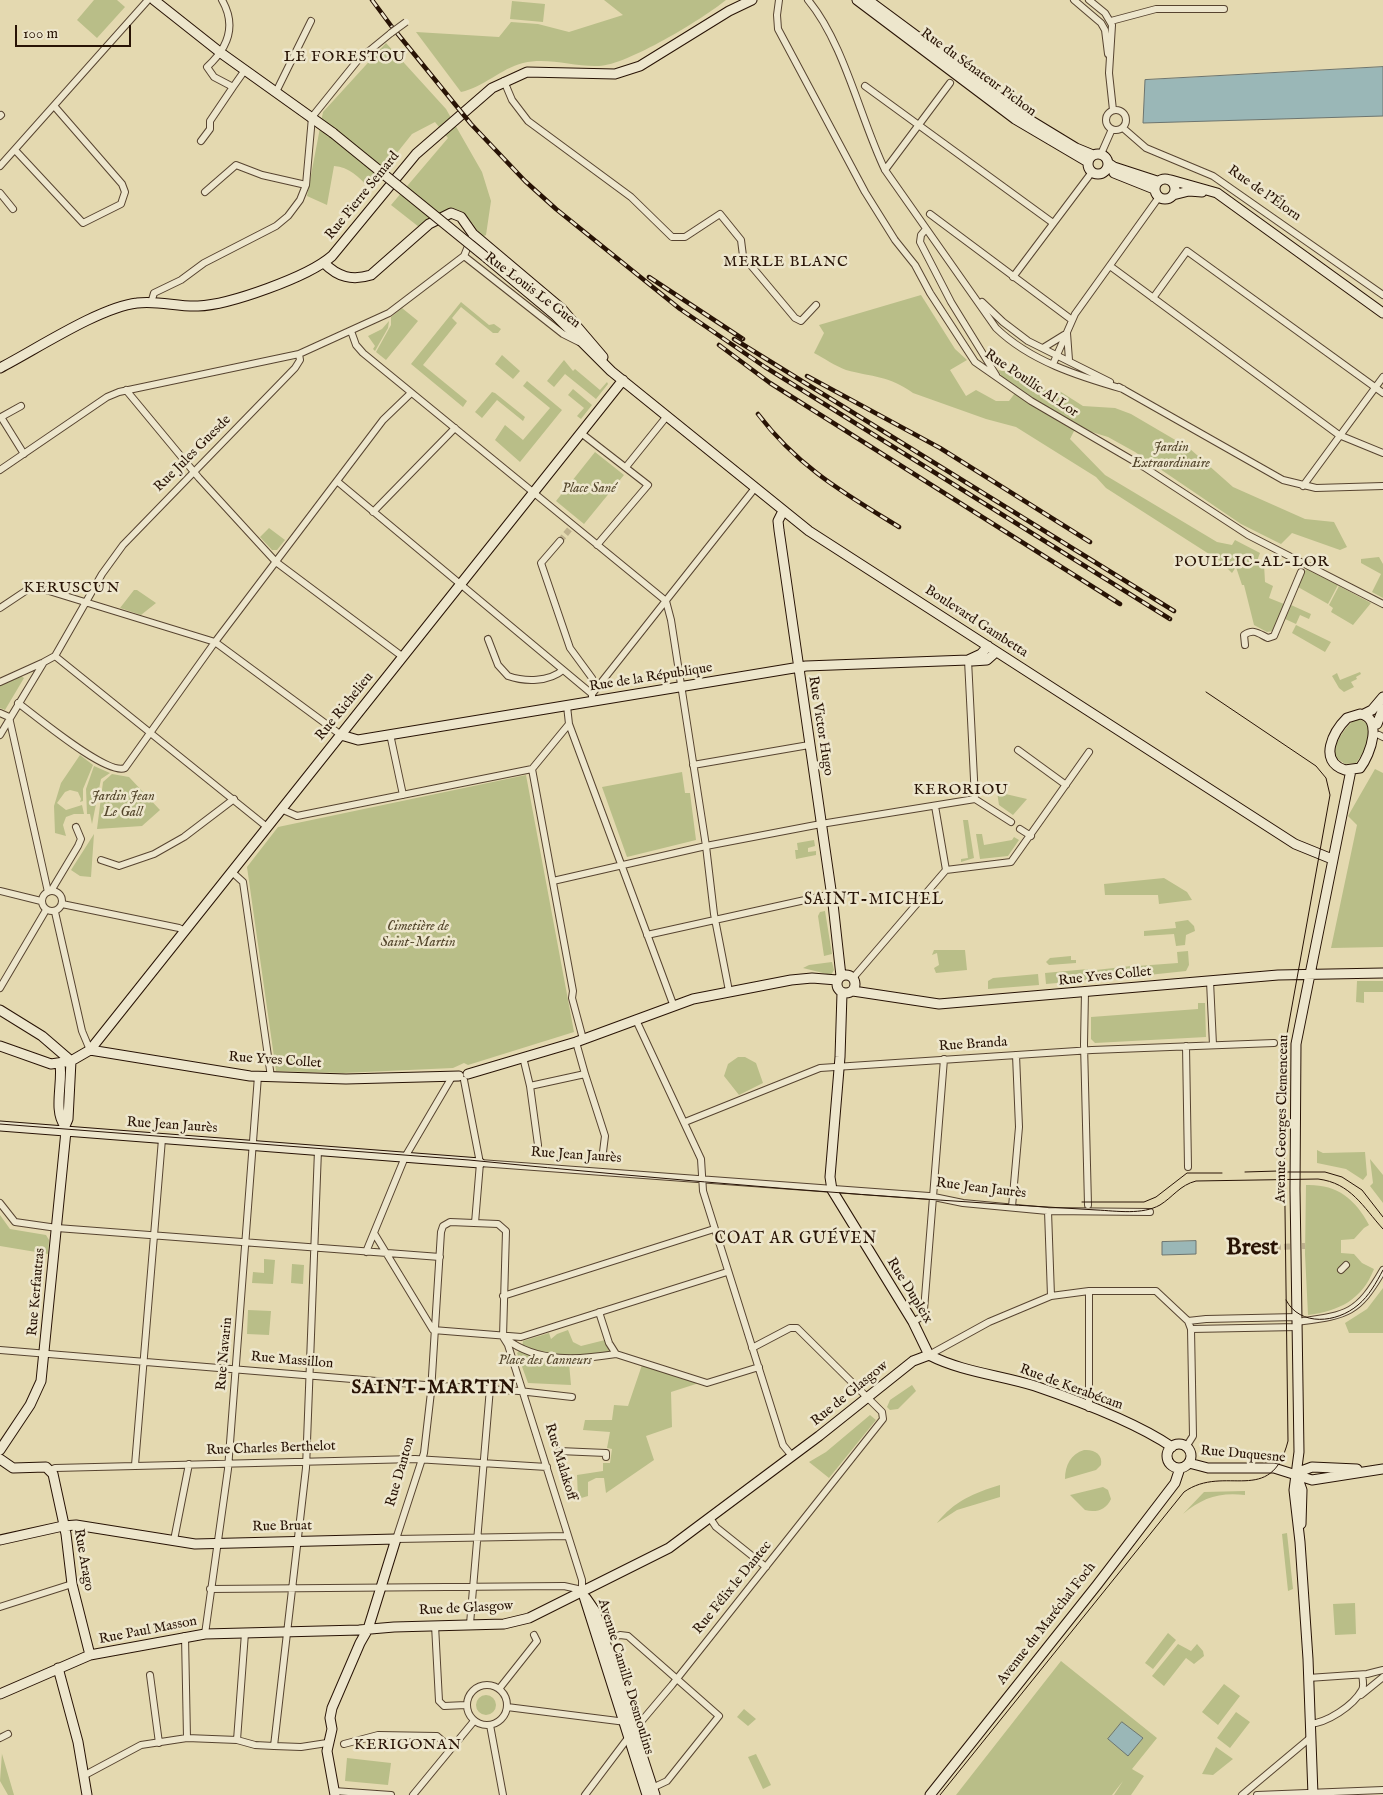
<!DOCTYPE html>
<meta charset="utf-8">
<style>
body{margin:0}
#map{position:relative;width:1383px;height:1795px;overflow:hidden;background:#e4d9b0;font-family:"IM FELL English",serif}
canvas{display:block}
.scale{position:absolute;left:15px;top:25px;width:116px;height:22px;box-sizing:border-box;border:2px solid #281305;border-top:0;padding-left:6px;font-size:15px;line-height:18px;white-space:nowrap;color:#281305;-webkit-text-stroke:4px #ede6cc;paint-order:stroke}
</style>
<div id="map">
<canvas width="1383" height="1795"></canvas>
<div class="scale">100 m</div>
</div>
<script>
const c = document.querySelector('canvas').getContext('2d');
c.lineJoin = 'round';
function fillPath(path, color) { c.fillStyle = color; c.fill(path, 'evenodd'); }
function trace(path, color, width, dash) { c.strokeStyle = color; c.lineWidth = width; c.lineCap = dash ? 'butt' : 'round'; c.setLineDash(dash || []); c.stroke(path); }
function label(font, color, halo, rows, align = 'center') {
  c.font = font + ' "IM FELL English",serif'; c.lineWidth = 5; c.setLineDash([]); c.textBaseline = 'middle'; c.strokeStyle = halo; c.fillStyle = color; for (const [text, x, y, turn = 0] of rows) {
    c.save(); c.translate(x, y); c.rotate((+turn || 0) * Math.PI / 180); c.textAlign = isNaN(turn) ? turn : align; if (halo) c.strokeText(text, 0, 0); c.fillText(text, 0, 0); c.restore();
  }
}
fillPath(new Path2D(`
 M94,0H117L125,7L97,38L77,20Z
 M604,0H726C703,19 627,65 599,66C573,67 549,57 523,63C500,69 484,87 461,92L416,32L499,37L511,22L538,24L569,32L623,15Z
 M512,1L545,4L543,22L510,19Z
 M386,43L446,109L482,172L491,201L486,235L482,237C457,200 455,203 419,227L391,205L448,138L435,122L412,134L369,188C359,177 349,167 334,166L327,205L307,196L323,112Z
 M921,295L955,349L967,360L950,370L966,396L976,390L996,401H1009L1018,389L1003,379L998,370L1022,374L1040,389L1061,392L1083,406L1115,408L1131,414L1189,448L1233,487L1305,519L1334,522L1347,547L1340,550L1292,533L1281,544L1241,524L1135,452L1108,437L1076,427L1070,439L1105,475L1217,542L1232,545L1235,540L1260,553L1257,561L1264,564L1265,582L1273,586L1269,598L1284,604L1273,631L1267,632L1254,625L1244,585H1242L1236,567L1232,573L1220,561L1106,488L1096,477L1016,427L986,419L913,393C890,376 872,377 846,370C835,366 824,358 814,353L824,333L819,325Z
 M461,302L489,325L494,324L501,329L498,333H493L461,307L452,318L457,323L423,365L467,401L463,407L411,364Z
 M402,308L418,321L386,360L376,352L391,325V317Z
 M389,321L388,328L375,351L373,349L375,346L368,336L382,329Z
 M502,355L520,371L513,379L495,364Z
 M564,360L573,371L575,369L600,390L607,382L608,384L596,399L565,374L554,387L547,381Z
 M527,381L562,410L520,462L495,440L505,425L523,440L550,408L523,386Z
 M573,389L592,405L581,419L577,416L584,408L568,395Z
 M492,392L495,393L525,417L523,421L497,400L482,418L475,412Z
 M595,452L624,475L584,524L556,501Z
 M269,528L285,540L277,550H272L260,537Z
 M1379,557L1383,564V598L1372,592L1381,574L1361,563V559Z
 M1306,569L1338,585L1328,604L1298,587Z
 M1339,586L1371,603L1353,625L1331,612L1333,608L1329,605Z
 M134,590H137L156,603L141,615L120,608Z
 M1291,605L1311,614L1309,619L1300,615L1296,624L1285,619Z
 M1296,625L1331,642L1325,652L1292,633Z
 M1360,672L1361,674L1356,677L1357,679L1351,682L1354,687L1344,692L1339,688L1332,676L1337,673L1340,680Z
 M21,676L24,678L5,710L0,708V685Z
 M1355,720H1361L1370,725L1373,738L1356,763L1345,764L1335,757C1333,745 1345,726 1355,720Z
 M80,755L93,765L83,789V801L80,802L81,799L78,792L70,790L65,792L57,803L66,810L82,805L84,814H74L66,817L63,825L66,836L55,833L54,806L61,783Z
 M94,766L110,773L101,779L92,824L90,814H87L86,789Z
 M1375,769L1383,773V947L1331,948L1357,825L1348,816Z
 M682,772L685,793H690L696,840L627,857L602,787Z
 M112,774L129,777L160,810L142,826L97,829L103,782Z
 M526,775L574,1032L468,1065L464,1063L453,1068L343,1073L276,1071L247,867L278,827Z
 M997,792L1027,799L1013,815L999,805Z
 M963,820H968L974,858L961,862V859L968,858Z
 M94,834L91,877L80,876L71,870Z
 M976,834H982L984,845L1012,840L1014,837L1019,840L1008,856L980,859Z
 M814,840L815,846L808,848V852L816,851V855L796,859L795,850H798L797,843Z
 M1164,878L1187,892L1192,900L1159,904L1158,895H1105L1104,884Z
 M825,911L832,954L824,956L818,916L820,912Z
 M1188,920L1194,926L1195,931L1186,935L1185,945L1176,946L1174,934L1144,936V931L1176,928L1175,922Z
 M934,950H965L967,970L936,973L934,968L939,965L937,953L932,955Z
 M1188,951L1189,965L1186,971L1139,976L1137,966L1178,963L1177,952Z
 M1071,956V960H1076V963L1049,965L1046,962L1050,958Z
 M832,962L834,970L831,975L803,968L809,965Z
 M1131,966L1132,977L1097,980L1096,970Z
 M1088,969L1090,980L1046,984L1045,973Z
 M1038,974L1039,985L988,989V981L993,978Z
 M1357,981H1383V992H1364V1003L1356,1002Z
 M1198,1003H1205L1206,1037L1095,1043L1091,1039V1017L1198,1009Z
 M738,1057H745L756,1063L763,1083L739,1095L724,1076L728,1064Z
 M1317,1150L1323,1153L1365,1152L1367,1175L1363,1180L1346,1169L1317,1163Z
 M1370,1159L1383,1175V1203L1370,1186L1373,1183Z
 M1306,1185C1336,1184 1355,1198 1369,1225L1364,1228L1354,1239L1341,1240V1253L1354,1254L1362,1263L1374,1269C1362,1300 1339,1311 1308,1315L1305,1254Z
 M0,1215L10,1229L46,1235L49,1240L48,1254L0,1246Z
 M264,1259L275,1260L273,1284L252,1283L253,1272L264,1273Z
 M292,1264L304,1265L303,1284L291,1283Z
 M1383,1288V1333H1349L1345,1323L1367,1309Z
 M248,1310L271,1311L269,1335L247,1334Z
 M568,1330L573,1342L581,1346L605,1340L612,1357L569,1363L571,1385L528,1383L517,1353L522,1348L523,1341L549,1333L551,1339L557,1334Z
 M642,1365L699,1383L671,1392L672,1427L646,1436L654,1460L606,1493L604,1478H596L588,1482V1496L578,1499L577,1475L603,1471V1463H610L612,1449L607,1448L610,1432L583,1430L585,1420H612L614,1405L628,1406Z
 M912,1385L916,1391L898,1409L890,1410L887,1407L890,1400Z
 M870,1415L876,1420L829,1478L809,1462L826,1452Z
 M1084,1450C1094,1449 1103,1454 1101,1465L1096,1470L1065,1479C1065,1465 1071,1454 1084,1450Z
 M1000,1485V1497L957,1510L937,1523C954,1501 974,1493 1000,1485Z
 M1103,1487L1108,1490L1111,1499C1106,1510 1096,1513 1085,1510L1070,1495Z
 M1245,1491V1495C1219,1492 1202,1498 1183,1514L1204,1492Z
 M1287,1533L1293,1589L1288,1591L1282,1534Z
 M1355,1603L1356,1634L1335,1635L1333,1604Z
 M1168,1633L1176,1640L1153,1669L1145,1663Z
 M1178,1644L1191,1651L1197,1644L1203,1651L1204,1656L1194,1664L1186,1658L1164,1686L1152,1676Z
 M1061,1661L1157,1738L1132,1769L1144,1776L1131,1795H1114L1123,1781L1112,1795H956Z
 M1224,1684L1240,1696L1218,1725L1202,1712Z
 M476 1705a10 10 0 1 1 20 0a10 10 0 1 1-20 0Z
 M744,1709L756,1719L748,1726L737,1717Z
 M1236,1712L1250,1722L1230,1748L1217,1738Z
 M1216,1747L1233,1759L1213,1775L1202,1774Z
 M2,1753V1754L14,1795H8L0,1781Z
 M756,1754L771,1785L763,1789L748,1757Z
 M347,1758L391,1763L388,1785L345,1781Z`), '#b9be88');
const water = new Path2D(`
 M1383,67V116L1143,123L1145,80Z
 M1196,1241V1254L1162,1255V1242Z
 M1122,1722L1143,1738L1128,1756L1108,1739Z`);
fillPath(water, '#9ab7b7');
trace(water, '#6c7570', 1);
trace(new Path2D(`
 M560,541L573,525
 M1275,1247L1305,1246`), '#beb18e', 6, [6, 3]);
const street = new Path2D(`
 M222,0C237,26 228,48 207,67L214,77L233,87L245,70
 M779,0L777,15L778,29L865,192L895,240L915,265L930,293L975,362L1031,401L1144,467L1248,535L1383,604
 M808,0C844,43 860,118 885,170L996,328C1030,361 1078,376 1123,389
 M1074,0L1101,23L1105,30L1108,54
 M1089,0L1105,13L1112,25L1109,73L1113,110
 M1111,21L1156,9H1224
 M504,81L512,100L528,121L631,197L672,237H685L720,214L741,240L743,256L795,318L801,321L816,305
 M865,86L1053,223
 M276,92L311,21
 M1106 120a10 10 0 1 1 20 0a10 10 0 1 1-20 0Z
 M0,116L1,115
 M1123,128L1146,148L1213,176L1383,295
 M201,141L210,129V121L233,87
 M15,150L83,223L121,204L125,192L122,184L55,107
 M1101,154L1112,129
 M0,166L148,0
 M885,170L950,83
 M205,192L236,165L262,175L306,185
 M0,193L13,209
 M930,214L1072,320
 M926,229L921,235L920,242L951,302L996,375
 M464,256L563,334L579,342
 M1110,266L1339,435L1383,453
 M1013,277L1092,172
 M1153,298L1187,251L1383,393
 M982,302L1003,322L1028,341L1110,382
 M151,303L154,293L181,280L204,263L276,226L288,216L300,200L306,185L312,117L358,60L391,33
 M351,331L356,345L363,353L666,601L671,620L706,846L714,914L729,991
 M1067,333L1069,360
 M1043,348L1064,335
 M1053,364L1075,314L1159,197
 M1119,387L1283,480L1316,488L1383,486
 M126,390L199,478L276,562L403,657
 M21,406L1,417L24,454
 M581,433L648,485L597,545
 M626,467L667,416
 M0,470L107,397L119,392L299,354
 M338,482L592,694
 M1303,486L1383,377
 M373,512L455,428
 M560,541L541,563L570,648L592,678
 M0,608L30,588L36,587L215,642L341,735
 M488,639L498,665L508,676C525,682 549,682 563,670
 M1245,645L1244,635C1254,628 1259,634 1268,638L1274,636L1301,572
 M55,656L267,827
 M968,660L975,799
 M0,682L42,663
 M592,697V694L755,488
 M18,703C36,716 107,776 125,768L215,642L383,420L411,393
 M0,713L9,717
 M9,717L48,892
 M569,724L673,1004
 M390,734L403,795
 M0,735L44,662L55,656L102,574L123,545L295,368L300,360L299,354L389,313L464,256L473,234
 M1379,735L1383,737
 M1018,750L1066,785
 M693,765L809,745
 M532,769L573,991L572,998L583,1039
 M532,769L569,724L567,706
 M975,799L1011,822
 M935,806L946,870
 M281,809L297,816L532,769
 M1020,829L1031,836
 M101,860L119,866L154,854L184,837L234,799
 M946,870L1011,862L1089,752
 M232,872L243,882L271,1077
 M553,881L706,846L821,824L975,799
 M42 901a10 10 0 1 1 20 0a10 10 0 1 1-20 0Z
 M0,891L41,901
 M51,891L78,846L81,839L76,827
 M62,904L179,928L185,931
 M55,912L82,1031L90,1050
 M647,935L832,894
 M853,978L946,870
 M1210,981L1213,1045
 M0,988L46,910
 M1085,992L1084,1044L1088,1205
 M636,1020L701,1159L703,1191L783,1445L792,1456
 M576,1042L585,1074
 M1186,1046L1188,1167
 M523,1057L530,1086L538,1145
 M464,1080L480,1163L475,1223
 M530,1086L585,1074L605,1136L603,1152
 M685,1122L820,1068L1092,1050L1274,1043
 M480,1163L929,1196L963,1203L1048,1211L1150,1212
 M0,1203L15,1222L57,1228L440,1257
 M1012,1207L1019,1127L1016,1055
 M1048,1211L1051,1296
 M374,1233L433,1330L521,1337L727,1272
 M366,1252L405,1157L452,1077
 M1341,1270L1346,1265
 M503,1296L714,1229
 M599,1312L609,1343L616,1354L707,1383L759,1367
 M1188,1321L1206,1319L1297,1317
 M913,1322L921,1317L924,1310L944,1059
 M1297,1322C1347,1315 1357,1315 1383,1270
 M1191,1329L1298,1327
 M506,1339C538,1363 578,1360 616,1354
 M0,1350L425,1385L519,1391L572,1397
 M929,1355L989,1322L1051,1296L1089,1291H1156L1188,1321L1191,1329L1193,1436L1186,1447
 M1089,1408V1291
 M559,1451L606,1453V1457
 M135,1465L162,1139
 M50,1470L55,1468L415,1459L547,1467
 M710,1518L716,1527L766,1567
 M174,1540L189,1464
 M210,1589L564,1586L582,1590V1580L508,1345L503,1337L506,1231L498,1224L450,1222L443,1226L441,1232L431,1392L424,1453L396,1539L567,1536
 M0,1607L72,1584
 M470,1624L490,1388
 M435,1625L439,1701L444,1706L466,1705
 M205,1634L228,1469L258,1076
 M185,1636L187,1738
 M605,1640L620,1635L628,1636L719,1716L667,1781L650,1789
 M150,1675L159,1743
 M1308,1678L1367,1674L1383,1670
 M467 1705a20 20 0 1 1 40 0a20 20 0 1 1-40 0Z
 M499,1689L537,1641L534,1635
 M1361,1695L1383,1677
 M507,1707L626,1722
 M1309,1724C1327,1723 1353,1706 1362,1690C1364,1686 1363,1680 1362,1675
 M490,1725L503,1795
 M0,1738L8,1734
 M237,1740L245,1633
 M344,1744L378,1735L437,1736L451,1748
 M274,1746L306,1468L318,1150
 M85,1775L141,1745L187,1738L237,1740L255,1745L274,1746L301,1747L327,1743
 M334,1791L391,1795
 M413,1795L474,1721
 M585,1795L634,1730L672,1685L883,1419L882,1412L797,1328H790L752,1348
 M1242,1795L1310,1738
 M1257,1795L1383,1790`);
const secondary = new Path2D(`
 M154,0L221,53L333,133
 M857,0L1015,119L1088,162
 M868,0L1030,120L1076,148L1093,155
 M1088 164a10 10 0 1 1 20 0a10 10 0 1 1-20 0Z
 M1108,163L1114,167L1157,181
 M1114,173L1154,189
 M1155 189a10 10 0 1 1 20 0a10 10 0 1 1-20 0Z
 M1171,180L1217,193L1383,313
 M1173,195L1189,191L1202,192
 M488,259L555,315L611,371L809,531L1295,844L1332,859
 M324,263C338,277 352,281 371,275L429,224L451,213L461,217L473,234L562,309L603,357
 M0,368C35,350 100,307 137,303C157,300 178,307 198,306C229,305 308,277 332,256L416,154L492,88L527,72L615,74L640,66L729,11L752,0
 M783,511L778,521L779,530L833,904L841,976
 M972,661L987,660L996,652
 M1360,714C1383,717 1371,754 1360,768L1345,770C1317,761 1334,731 1347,718Z
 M1364,714L1372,710L1383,697
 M1377,724L1383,709
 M341,735L358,740L806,666L968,660L981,654L988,646
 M837 984a9 9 0 1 1 18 0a9 9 0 1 1-18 0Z
 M853,991L939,1004L1278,975L1383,973
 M842,993L840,1057L830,1177L832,1190L913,1322L929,1355
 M0,1010L42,1036L71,1061
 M0,1046L51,1064L71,1061L90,1050L623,380
 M90,1050L250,1076L346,1079L459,1076
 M60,1064C63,1083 53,1111 65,1126L68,1119L71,1061
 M468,1074L576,1042L693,999L791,980L812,978L837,980
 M0,1126L480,1163
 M929,1355C962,1372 1000,1375 1035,1386C1076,1400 1137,1423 1172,1447
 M1167 1456a12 12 0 1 1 24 0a12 12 0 1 1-24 0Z
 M0,1450L30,1405L41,1381L66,1131
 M0,1459L13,1468L46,1467L53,1474L66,1534L72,1584L90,1655
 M1189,1463L1208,1468H1274L1312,1480L1383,1469
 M1296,1473L1312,1467L1357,1469
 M1297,1476L1302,1490L1301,1524
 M0,1540L63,1526L76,1525L195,1544L396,1539L368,1629L360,1643L332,1708L330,1718L332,1729L327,1751L335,1795
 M582,1590L647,1795
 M586,1598L595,1611L655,1795
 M58,1668L78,1742L87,1795
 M0,1694L90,1655L205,1634L359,1630L394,1627L504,1624L529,1618L669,1548L819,1436L913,1361L929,1355
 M930,1795L1097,1585L1175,1483L1180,1468
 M1313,1795L1308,1659L1300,1542L1294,1490L1299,1452L1295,1189L1296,1044L1351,770`);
trace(street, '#574430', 8);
trace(secondary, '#281305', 11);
trace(street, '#ede6cc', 6);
trace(secondary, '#ede6cc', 9);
trace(new Path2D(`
 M0,1124L469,1160C678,1181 888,1198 1097,1210C1117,1211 1142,1215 1160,1205C1173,1197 1180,1185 1196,1181L1318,1179C1351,1183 1363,1207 1383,1229
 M1245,1172L1278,1171V1169L1286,1172H1325L1342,1177L1362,1190L1383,1217
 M1082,1202H1144L1156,1197L1187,1173H1222
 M1286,1300C1300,1327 1337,1323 1358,1305C1369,1296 1376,1283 1383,1270
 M940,1795L1184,1492C1225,1463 1271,1508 1288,1441L1283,1056L1330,795L1326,778L1316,766L1206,692`), '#281305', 1);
const rail = new Path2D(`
 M372,0L392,27
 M397,33L471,124L525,181L556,209L680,309L765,367L1170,619
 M649,277L743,339
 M734,339L1174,611
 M719,345L770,383L1120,604
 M807,376L940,448L1090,542
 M758,414C798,467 844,493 899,527`);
trace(rail, '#281305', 4.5);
trace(rail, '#ede6cc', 2.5, [8]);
const streetBridge = new Path2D(`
 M391,33L406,22`);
const secondaryBridge = new Path2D(`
 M333,133L488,259`);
trace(streetBridge, '#574430', 8, []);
trace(secondaryBridge, '#281305', 11, []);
trace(streetBridge, '#ede6cc', 6);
trace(secondaryBridge, '#ede6cc', 9);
label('14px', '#281305', '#ede6cc', [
 ["Rue du Sénateur Pichon",978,73,36],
 ["Rue de l'Élorn",1264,194,35],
 ["Rue Pierre Semard",363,196,-51],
 ["Rue Louis Le Guen",532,291,37],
 ["Rue Poullic Al Lor",1031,384,34],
 ["Rue Jules Guesde",193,454,-45],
 ["Boulevard Gambetta",976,622,33],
 ["Rue de la République",651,678,-9],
 ["Rue Richelieu",345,707,-51],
 ["Rue Victor Hugo",820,726,81],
 ["Rue Yves Collet",1105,977,-6],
 ["Rue Branda",973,1045,-4],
 ["Rue Yves Collet",275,1061,4],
 ["Avenue Georges Clemenceau",1283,1119,-89],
 ["Rue Jean Jaurès",172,1126,4],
 ["Rue Jean Jaurès",576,1156,4],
 ["Rue Jean Jaurès",981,1189,7],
 ["Rue Dupleix",909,1291,58],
 ["Rue Kerfautras",37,1292,-85],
 ["Rue Navarin",225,1354,-85],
 ["Rue Massillon",292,1361,5],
 ["Rue de Kerabécam",1071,1388,20],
 ["Rue de Glasgow",850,1394,-39],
 ["Rue Charles Berthelot",271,1449,-2],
 ["Rue Duquesne",1243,1455,5],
 ["Rue Malakoff",560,1462,73],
 ["Rue Danton",401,1472,-74],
 ["Rue Bruat",282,1527,-1],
 ["Rue Arago",83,1560,80],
 ["Rue Félix le Dantec",733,1588,-51],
 ["Rue de Glasgow",466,1609,-3],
 ["Avenue du Maréchal Foch",1047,1624,-52],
 ["Rue Paul Masson",148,1631,-11],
 ["Avenue Camille Desmoulins",625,1677,73]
]);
label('italic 14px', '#54462c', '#ede6cc', [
 ["Jardin",1171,448],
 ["Extraordinaire",1171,464],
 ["Place Sané",589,489],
 ["Jardin Jean",123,797],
 ["Le Gall",123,813],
 ["Cimetière de",418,927],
 ["Saint-Martin",418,943],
 ["Place des Canneurs",545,1361]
]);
c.letterSpacing = '1px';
label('15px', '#281305', '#ede6cc', [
 ["LE FORESTOU",345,58],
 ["MERLE BLANC",786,263],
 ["POULLIC-AL-LOR",1252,563],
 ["KERUSCUN",72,589],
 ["KERORIOU",961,791],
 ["KERIGONAN",408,1746]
]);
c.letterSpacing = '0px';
c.letterSpacing = '1px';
label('16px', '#281305', '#ede6cc', [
 ["SAINT-MICHEL",874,901],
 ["COAT AR GUÉVEN",796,1240]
]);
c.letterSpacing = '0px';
c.letterSpacing = '1px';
label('bold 19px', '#281305', '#ede6cc', [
 ["SAINT-MARTIN",434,1389]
]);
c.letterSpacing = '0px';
label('bold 24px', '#281305', '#ede6cc', [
 ["Brest",1252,1249]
]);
</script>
